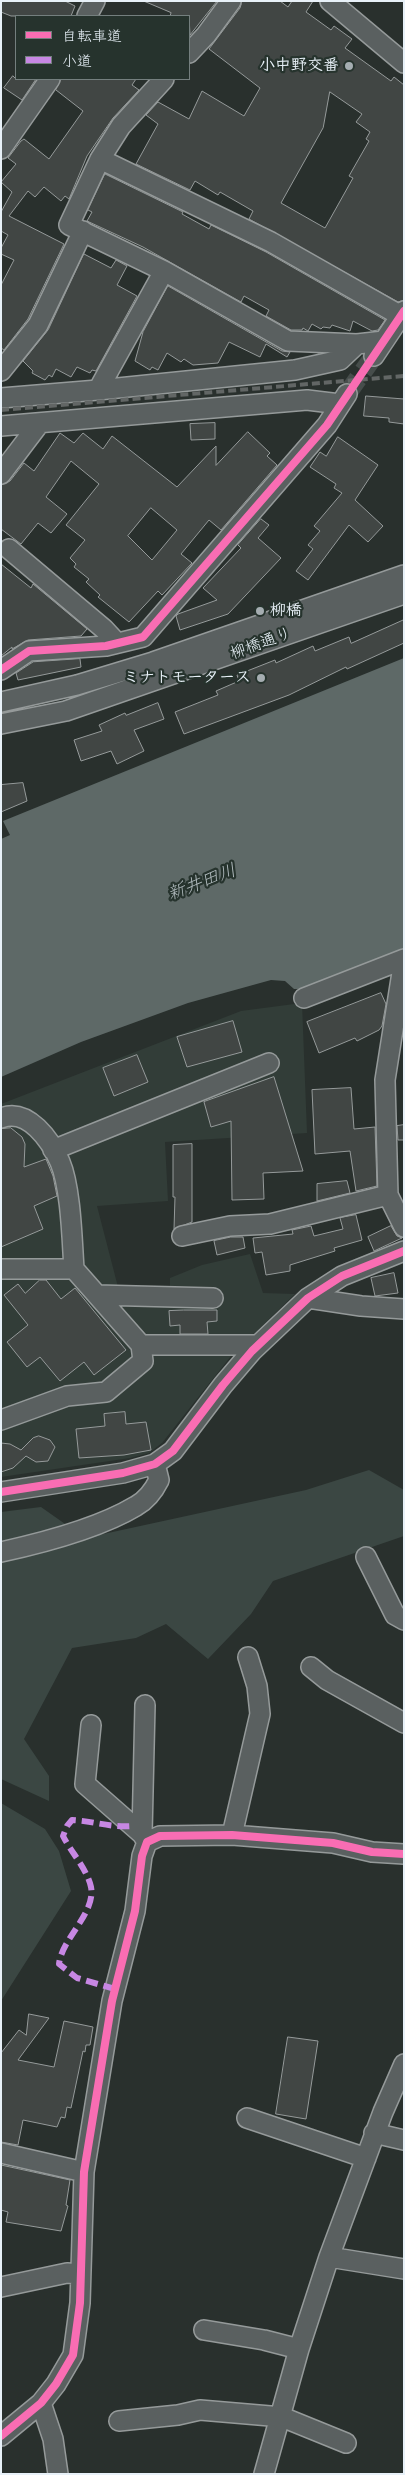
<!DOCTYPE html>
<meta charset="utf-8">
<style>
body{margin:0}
#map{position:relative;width:405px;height:2475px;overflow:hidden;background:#29302d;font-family:"Balsamiq Sans","Klee One",sans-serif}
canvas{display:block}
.frame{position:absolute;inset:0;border:2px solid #e8f1f8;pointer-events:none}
.legend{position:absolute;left:15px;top:15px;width:175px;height:65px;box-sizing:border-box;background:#26332d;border:1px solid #747f7e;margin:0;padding:6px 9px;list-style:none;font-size:15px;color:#e8f1f8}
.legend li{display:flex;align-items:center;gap:10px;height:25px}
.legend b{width:25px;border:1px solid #747f7e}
</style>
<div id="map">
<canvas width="405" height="2475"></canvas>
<div class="frame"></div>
<ul class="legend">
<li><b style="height:6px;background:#f96db3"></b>自転車道</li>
<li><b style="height:6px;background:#c787e3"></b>小道</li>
</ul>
</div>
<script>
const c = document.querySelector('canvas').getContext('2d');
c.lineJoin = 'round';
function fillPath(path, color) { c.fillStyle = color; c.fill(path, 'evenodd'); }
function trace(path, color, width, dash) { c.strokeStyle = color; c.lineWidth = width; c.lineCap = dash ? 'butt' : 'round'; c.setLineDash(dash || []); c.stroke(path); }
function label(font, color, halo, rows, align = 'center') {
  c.font = font + ' "Balsamiq Sans","Klee One",sans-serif'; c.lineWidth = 4.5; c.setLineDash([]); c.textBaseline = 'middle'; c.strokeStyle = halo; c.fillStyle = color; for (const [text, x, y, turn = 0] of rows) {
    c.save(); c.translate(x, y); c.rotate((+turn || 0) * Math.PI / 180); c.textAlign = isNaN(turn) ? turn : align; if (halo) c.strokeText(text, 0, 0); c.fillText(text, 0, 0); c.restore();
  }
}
fillPath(new Path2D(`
 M302,1003L307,1133L165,1142L168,1201L97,1206L118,1287L170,1289V1278L202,1265L250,1254L263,1293L295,1294L231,1356L162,1443L149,1453L130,1458L1,1477V1104L241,1011Z`), '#323d38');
fillPath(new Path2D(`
 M369,1470L404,1490V1536L273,1581L251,1614L208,1659L166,1624L136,1638L72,1648L24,1739L49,1776V1801L1,1779V1512L41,1507L85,1538L306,1490Z
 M1,1803L45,1829L59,1851L71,1891L1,2001Z`), '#3b4743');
fillPath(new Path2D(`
 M404,658V949L302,989H294L285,981L271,980L188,1003L81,1042L1,1077V839L10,835L3,821Z`), '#5e6967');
const building = new Path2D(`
 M1,1H65L75,6L71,16H11L1,12Z
 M144,1H217L190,35L189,16H170L171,13Z
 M242,1H280L288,7L292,1H313L306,12L331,30L334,26L352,39L345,48L391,81L394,77L404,85V300L398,302L249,219L253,211L220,192L218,195L195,181L190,190L136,164L158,124L146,115L158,102L189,119L202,91L244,116L260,88L209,49L240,8ZM330,92L362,114L356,122L370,132L366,139L369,141L349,176L353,178L325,228L281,203L323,128Z
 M13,76L16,79H36L22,100L4,88Z
 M61,79H136L132,85L139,90L113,118L87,156L69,199L65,196L61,201L44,187L35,197L28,191L9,216L64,244L28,319L4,350L1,348V285L14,260L1,254V248L8,235L1,231V212L12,192L1,182L16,164L8,158L21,141L24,139L49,159L83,111L56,90Z
 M105,174L183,212L182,214L209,229L211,225L266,252L385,320L378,330L372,331L353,321L350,331L332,325L330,328L323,327L321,329L312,324L308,331L303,328L302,330H291L266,316L269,310L244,296L241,302L143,247L87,221L92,212L88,210Z
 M84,254L111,268L116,260L127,266L117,285L137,296L96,371L92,370L90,373L77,367L71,377L56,369L52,377L49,375L45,380L32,373L33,371L23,361L48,330Z
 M168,286L282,351L290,352L287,357L266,344L260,357L229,342L218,363L193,365L184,359L181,362L167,353L158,370L152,367L150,370L135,361L143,332Z
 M366,396L404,399V424L389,422V418L364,416Z
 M215,423V439L191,440L190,424Z
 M248,432L270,453L267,456L277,465L221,530L209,520L181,554L192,563L162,595L158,591L129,622L98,597L100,595L86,582L89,579L74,567L76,564L70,558L85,540L66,525L99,484L71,461L46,497L67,514L51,533L38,523L21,544L1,529V485L10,481L24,463L34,471L60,433L74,443L83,433L103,449L112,436L177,487L216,446V465ZM151,508L177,530L152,560L128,536Z
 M338,437L378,465L355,500L383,526L368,542L349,525L308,580L296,571L313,549L308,545L320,531L314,526L342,493L334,488L336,484L310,467L320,452L326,456Z
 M261,519L269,525L258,538L281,558L228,614L180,630L176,616L178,614L217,600L203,588L241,548L238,545Z
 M1,564L31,588L33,584L87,629L81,636L28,640L12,649V647L1,656Z
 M404,620V643L347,669L346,667L289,695L184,734L175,712L218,695L216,691L239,681L237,675L275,660L276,663L313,646L315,651L349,637L351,643Z
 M80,659L81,667L18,680L16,673L33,662Z
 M158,703L164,719L134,730L144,751L117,764L111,751L81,761L74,740L102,731L99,725L125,713L126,715Z
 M23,783L27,801L1,812V785Z
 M381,993L386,1004L382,1026L379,1030L357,1041L355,1038L319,1053L307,1022Z
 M233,1021L242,1052L187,1067L177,1037Z
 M137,1055L148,1082L114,1096L103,1068Z
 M274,1077L303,1171L263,1173L264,1199L232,1200L231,1121L211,1127L204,1102Z
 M351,1088L354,1129L375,1127L377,1186L356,1191L350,1151L315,1154L312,1090Z
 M404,1125V1140H398L397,1126Z
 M11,1128L22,1137L25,1144L24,1167L46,1159L53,1176L57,1196L34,1206L43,1229L1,1247V1129Z
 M192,1144V1222L174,1229L175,1197H173V1145Z
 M347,1181L350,1193L317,1201V1184Z
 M356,1215L362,1240L334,1248L335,1251L290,1265V1271L266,1275L262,1252L255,1253L253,1238L293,1234L292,1230L311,1226L314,1236L343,1229L340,1218Z
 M391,1226L397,1236L402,1238L374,1251L368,1237Z
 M231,1237H243L245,1248L217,1255L214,1241Z
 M394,1273L398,1293L375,1296L371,1278Z
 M40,1280H46L61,1299L75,1288L126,1350L94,1375L84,1362L60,1381L40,1357L27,1367L7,1342L28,1325L4,1295L18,1284L25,1293Z
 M184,1310H217V1321L207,1322L208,1334H180V1325L170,1326L169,1311Z
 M125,1412L126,1424L146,1422L151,1450L124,1455L79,1458L76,1429L105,1426L104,1414Z
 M39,1436L50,1440L55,1447L48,1461L36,1462L26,1456L13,1468L1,1472V1443L10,1444L21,1450L33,1438Z
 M29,2014L49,2018L18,2060L54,2067L64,2021L93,2027L90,2045H86L85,2052L83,2051L71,2108L67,2107L65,2118L61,2117L57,2127L23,2120L18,2145L1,2142V2053L19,2030L26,2035Z
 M288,2037L318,2041L306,2119L276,2114Z
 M1,2165L70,2180L66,2205L68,2206L61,2231L6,2222L8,2212L1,2210Z`);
fillPath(building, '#414644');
trace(building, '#959a9a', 1);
trace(new Path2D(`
 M347,394L374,356`), '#464d4b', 19, [19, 9]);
const minor = new Path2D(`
 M330,1L404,63
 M87,16L95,1
 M189,53L206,35L231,1
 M164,79L121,126L100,159L271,242L401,316
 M1,149L50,79
 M100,159L69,225L164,271L288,341L357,344L384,341
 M374,356L404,311
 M1,371L38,325L83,231
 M98,390L164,271
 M1,398L98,390L295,370L340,360L357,344
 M1,426L307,400L340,404
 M1,474L39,424
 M9,549L104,629L117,643
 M1,670L29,651L106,646L143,637L327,425L347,394
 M1,702L77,685L153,662L404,575
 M1,724L66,711L404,594
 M404,960L385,1080L388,1195L404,1227
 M304,998L404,959
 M1,1118C28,1107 51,1141 60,1162C71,1188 72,1240 74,1269
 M53,1150L269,1063
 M182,1236L230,1226L270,1224L388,1195
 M1,1269H74L141,1345H258
 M97,1295L213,1298
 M308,1298L361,1306L404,1309
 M1,1420L67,1396L106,1392L143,1361L141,1345
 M1,1492L123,1473L155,1464L173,1451L223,1385L252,1351L308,1298L342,1276L404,1251
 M1,1552C42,1543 101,1527 136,1506C147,1500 154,1490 159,1480L155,1464
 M366,1557L395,1615L404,1620
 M311,1667L327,1680L404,1723
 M145,1705L142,1834L147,1842
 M91,1725L85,1784L142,1834
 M232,1835L260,1714L257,1686L248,1657
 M247,2118L366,2158
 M374,2133L404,2140
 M1,2153L84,2172
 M329,2257L404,2269
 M1,2287L67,2273L80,2274
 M204,2330L264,2340L299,2349
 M41,2403L53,2439L58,2474
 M119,2421L178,2415L200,2410L282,2417L346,2443
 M1,2436L41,2403L56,2384L73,2355L80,2303L84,2172L112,2001L135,1911L142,1856L147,1842L160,1836L232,1835L333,1843L372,1852L404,1854
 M264,2474L299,2349L329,2257L383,2112L404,2064`);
trace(minor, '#959a9a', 22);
trace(minor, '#5a6060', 19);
trace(new Path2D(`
 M1,410L404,376`), '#626665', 4, [8, 4]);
trace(new Path2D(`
 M115,1989L77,1978L59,1964C62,1938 96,1913 91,1887C87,1869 71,1852 63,1836L67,1826L72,1820C93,1821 112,1828 133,1826`), '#c787e3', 6, [12, 6]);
trace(new Path2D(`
 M1,670L29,651L106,646L143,637L327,425L404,311
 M1,1492L123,1473L155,1464L173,1451L223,1385L252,1351L308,1298L342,1276L404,1251
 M1,2436L41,2403L56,2384L73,2355L80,2303L84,2172L112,2001L135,1911L142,1856L147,1842L160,1836L232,1835L333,1843L372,1852L404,1854`), '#f96db3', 8);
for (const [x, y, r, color] of [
 [349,66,5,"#a5adb1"],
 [260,611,5,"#a5adb1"],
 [261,678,5,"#a5adb1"]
]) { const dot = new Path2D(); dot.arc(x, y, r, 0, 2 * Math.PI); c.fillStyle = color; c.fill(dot); trace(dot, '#26332d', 2); }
label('bold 16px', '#e8f1f8', '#26332d', [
 ["小中野交番",339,66],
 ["柳橋",270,611,"left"],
 ["ミナトモータース",251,678]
], 'right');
label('16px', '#e8f1f8', '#26332d', [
 ["柳橋通り",261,644,-20]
]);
label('italic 18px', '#b3bdc0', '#26332d', [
 ["新井田川",202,883,-21]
]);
</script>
